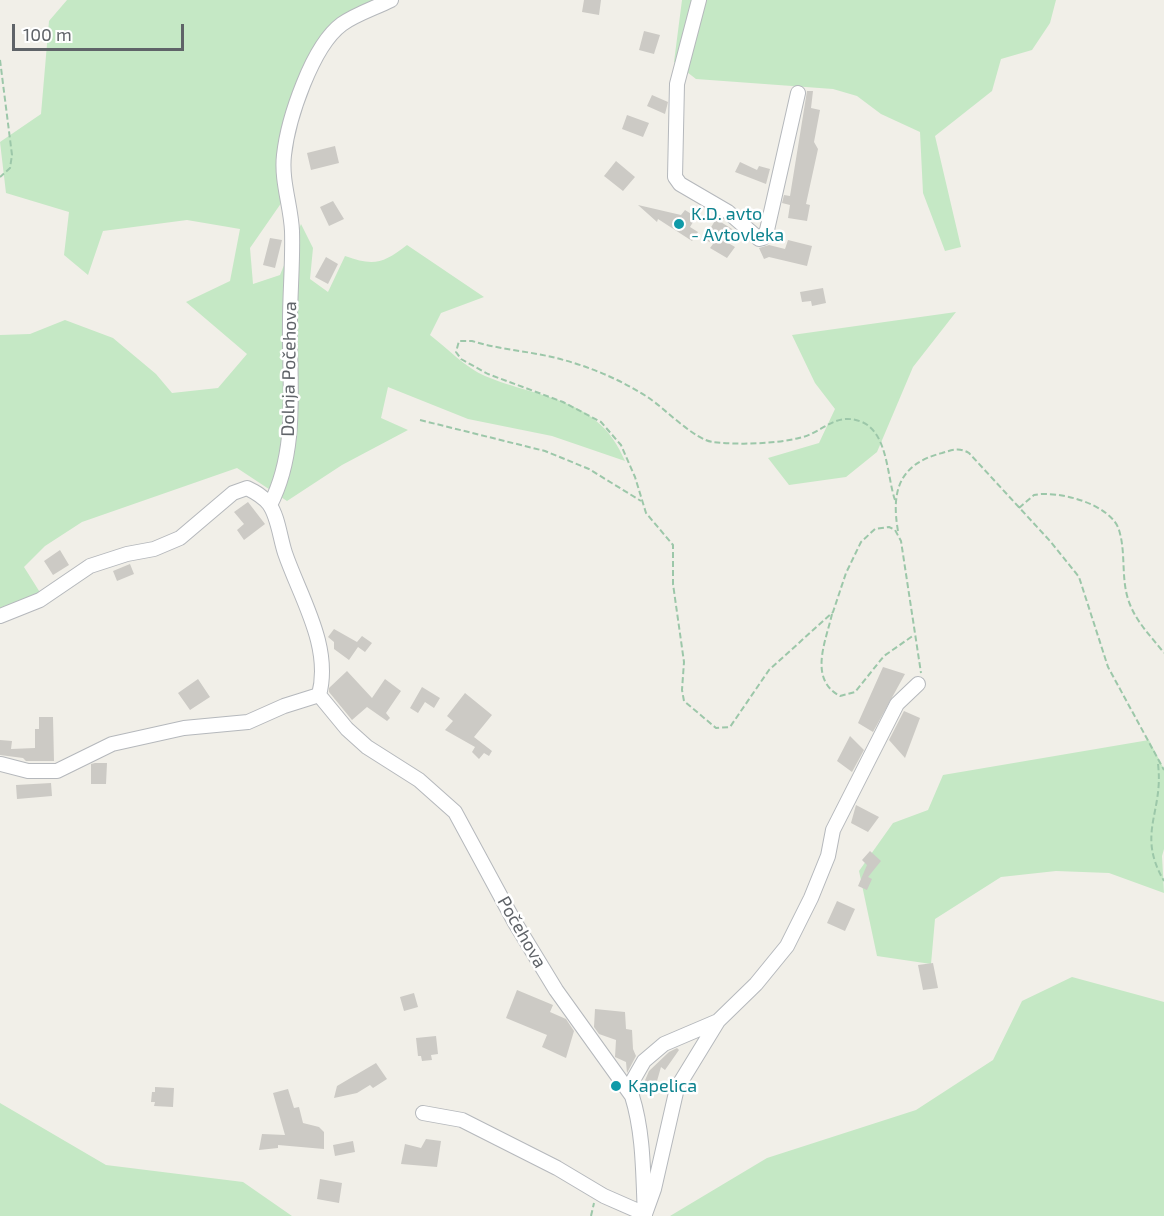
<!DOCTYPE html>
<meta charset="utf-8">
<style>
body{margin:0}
#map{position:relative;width:1164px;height:1216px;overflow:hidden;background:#f1efe8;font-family:"Exo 2",sans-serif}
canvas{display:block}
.scale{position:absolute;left:12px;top:24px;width:172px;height:27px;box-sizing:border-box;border:3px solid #5f6368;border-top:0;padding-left:8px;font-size:18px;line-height:21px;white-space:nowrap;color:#5f6368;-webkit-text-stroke:4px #fff;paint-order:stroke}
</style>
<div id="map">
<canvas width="1164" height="1216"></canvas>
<div class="scale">100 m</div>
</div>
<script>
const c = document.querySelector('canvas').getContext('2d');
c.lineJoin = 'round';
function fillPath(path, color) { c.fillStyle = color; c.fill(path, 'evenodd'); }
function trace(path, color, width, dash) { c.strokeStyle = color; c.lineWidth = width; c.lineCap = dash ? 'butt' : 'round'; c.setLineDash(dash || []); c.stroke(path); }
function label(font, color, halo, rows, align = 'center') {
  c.font = font + ' "Exo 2",sans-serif'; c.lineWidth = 5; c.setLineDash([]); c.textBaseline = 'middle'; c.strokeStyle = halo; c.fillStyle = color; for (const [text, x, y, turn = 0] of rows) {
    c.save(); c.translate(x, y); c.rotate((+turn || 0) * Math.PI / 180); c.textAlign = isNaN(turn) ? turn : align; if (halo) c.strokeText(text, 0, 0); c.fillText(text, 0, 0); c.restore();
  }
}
fillPath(new Path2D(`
 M67,0H385L340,23L294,110L284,199L250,248L253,284L280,275L301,224L313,248L310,279L328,292L345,256C373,266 383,264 407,245L484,297L441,313L430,335C447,348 466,368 485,376C540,399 599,397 625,461L552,436L468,419L388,387L381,418L408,430L342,465L287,501L237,468L82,522L45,546L24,567L41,594L0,612V335L30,334L65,320L113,338L156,374L172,393L218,388L247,354L186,302L230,281L240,229L187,220L103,231L88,275L64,255L69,212L6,193L0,142L41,114L49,21Z
 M682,0H1056L1050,23L1032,50L1001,59L992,91L935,136L961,247L945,251L923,193L920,132L881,114L857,96L833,89L696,79L674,62Z
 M956,312L913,367L877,452L846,477L789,485L768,458L819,443L835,409L815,383L792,335Z
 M1149,740L1164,769V849L1162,856L1164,893L1109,873L1056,871L1001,877L935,919L931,964L877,956L859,871L893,823L928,810L943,775Z
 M1072,977L1164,1002V1216H670L767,1158L916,1110L993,1060L1022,1001Z
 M0,1103L106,1165L243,1182L292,1216H0Z`), '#c5e8c5');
fillPath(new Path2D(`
 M584,0H601L599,15L582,12Z
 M644,31L660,35L654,54L639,50Z
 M807,91H813L811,108L820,110L814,142L818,149L806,204L810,205L807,221L788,218L790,205L782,203L784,195L790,196Z
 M652,95L668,102L665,114L647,106Z
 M627,115L649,123L643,137L622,129Z
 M335,146L339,163L311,170L307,153Z
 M616,161L635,177L623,191L604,176Z
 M740,162L757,170L759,166L770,169L766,184L735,172Z
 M333,201L344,219L329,226L320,207Z
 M638,205L681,215L685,210L696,217L690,227L698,232L692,241L658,219L657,222Z
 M716,219L732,229L725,241L735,247L727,258L710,248L713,244L704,239Z
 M270,238L282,240L275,268L263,265Z
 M788,240L812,246L807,266L769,257L764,259L759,248L769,245L785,249Z
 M326,257L338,264L328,284L315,277Z
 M823,288L826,303L812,306L811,301L802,302L800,292Z
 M248,502L265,524L244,540L237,530L244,524L234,512Z
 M60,550L69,565L53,575L44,561Z
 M130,564L134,574L117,581L113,571Z
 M334,629L357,642L362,636L372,643L365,652L358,647L349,660L334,649V642L328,637Z
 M883,667L905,674L873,732L858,723Z
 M347,671L372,698L385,679L401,691L386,713L390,718L387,721L367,707L352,720L329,692V688Z
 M198,679L210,697L190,710L178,693Z
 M422,687L440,698L434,708L425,702L418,713L410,708Z
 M465,693L492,715L474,737L492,751L489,756L484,753L479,759L472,752L475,747L445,730L453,721L447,716Z
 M904,711L920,718L905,758L889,740Z
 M39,717H53L54,761H26L23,758L0,755V740L12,741L11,749L35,748V729H39Z
 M850,736L864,750L852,772L837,761Z
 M95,763H107L106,784H91V764Z
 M51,783L52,796L17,799L16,785Z
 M856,805L879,817L868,832L851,823Z
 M870,851L881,861L868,877L872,879L867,890L858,886L867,865L862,860Z
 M837,901L855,909L845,931L827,923Z
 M933,963L938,988L923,990L918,965Z
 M517,990L553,1005L550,1012L566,1019L574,1031L566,1058L542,1047L547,1035L506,1018Z
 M414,993L418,1007L404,1011L400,997Z
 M595,1009L625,1012L626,1029L632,1030L633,1049L636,1056L627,1073L626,1062L615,1057L616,1040L599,1034L594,1027Z
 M436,1036L438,1054L431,1055L432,1060L422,1061L421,1056H418L416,1038Z
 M677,1048L679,1050L665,1070L661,1067L653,1095L640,1092L649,1071L669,1052Z
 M376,1063L387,1079L373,1088L370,1085L357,1093L334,1098L337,1086Z
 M155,1087L174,1088L173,1107L154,1106L155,1102H151L152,1092H155Z
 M288,1089L294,1108L299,1107L303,1123L319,1127L324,1132V1149L278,1145V1148L259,1150L262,1134L285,1135L273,1093Z
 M426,1139L441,1141L437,1167L401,1164L405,1144L421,1148Z
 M353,1141L355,1152L335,1156L333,1145Z
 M320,1179L342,1183L339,1203L317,1199Z`), '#cccac5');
const minor = new Path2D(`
 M699,0L677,84L675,177L680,184L728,212L759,239L763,238L767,230L798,93
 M270,505C299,449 289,383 290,322C290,292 293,261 292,231C291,206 281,181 284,155C288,119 312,46 342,24C356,14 375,8 391,0
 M0,616L40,600L90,566L127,554L154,549L180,538L233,493L247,488C255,492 263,496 269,504C278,516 280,538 285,553C300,597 332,646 319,695L347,729L367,747L419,780L455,812L514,921L556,990L632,1096C644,1134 643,1177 645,1216
 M1,764L28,771H57L112,744L184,728L248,722L284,706L319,695
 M628,1089L644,1061L664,1044L718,1021L756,984L787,946L811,898L828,856L833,830L897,704L918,684
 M423,1113L462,1120L557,1168L604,1196L645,1214L654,1189L677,1088L718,1021`);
trace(minor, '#b5b8bc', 16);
trace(new Path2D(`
 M0,60L12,155L10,168L0,177
 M420,420L545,451L589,469L641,501
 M895,500C887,477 888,433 862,422C835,411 823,433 799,438C773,444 740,445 713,442C695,440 665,409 649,398C620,379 586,365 552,357C526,351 498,349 472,341H459L456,352L461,359L488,374L563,402L601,422L621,445L635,477L646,513L673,545V584L684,662L682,690L684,701L716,728L730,727L769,670L833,612L846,573L861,542L875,529L889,527L895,530L901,541L921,673
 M1019,508L1034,495C1058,490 1111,504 1119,530C1126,552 1121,577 1128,599C1135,621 1150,635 1164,653
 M898,531C891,491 899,464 942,453C952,450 959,447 969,453L1050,541L1079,577L1108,667L1164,770
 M832,614C826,641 808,679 840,696L855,692L884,656L914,635
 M1158,764C1164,813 1136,833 1164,881
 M591,1216L594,1203`), '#9cc7a9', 2, [6, 3]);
trace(minor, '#fff', 14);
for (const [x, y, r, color] of [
 [679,224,6,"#0f9aa8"],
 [616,1086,6,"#0f9aa8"]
]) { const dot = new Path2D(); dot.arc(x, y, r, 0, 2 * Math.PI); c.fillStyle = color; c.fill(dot); trace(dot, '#fff', 2); }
label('18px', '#0d838f', '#fff', [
 ["K.D. avto",691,214],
 ["- Avtovleka",691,235],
 ["Kapelica",628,1086]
], 'left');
label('18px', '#5f6368', '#fff', [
 ["Dolnja Počehova",289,369,-89],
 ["Počehova",522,932,60]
]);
</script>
